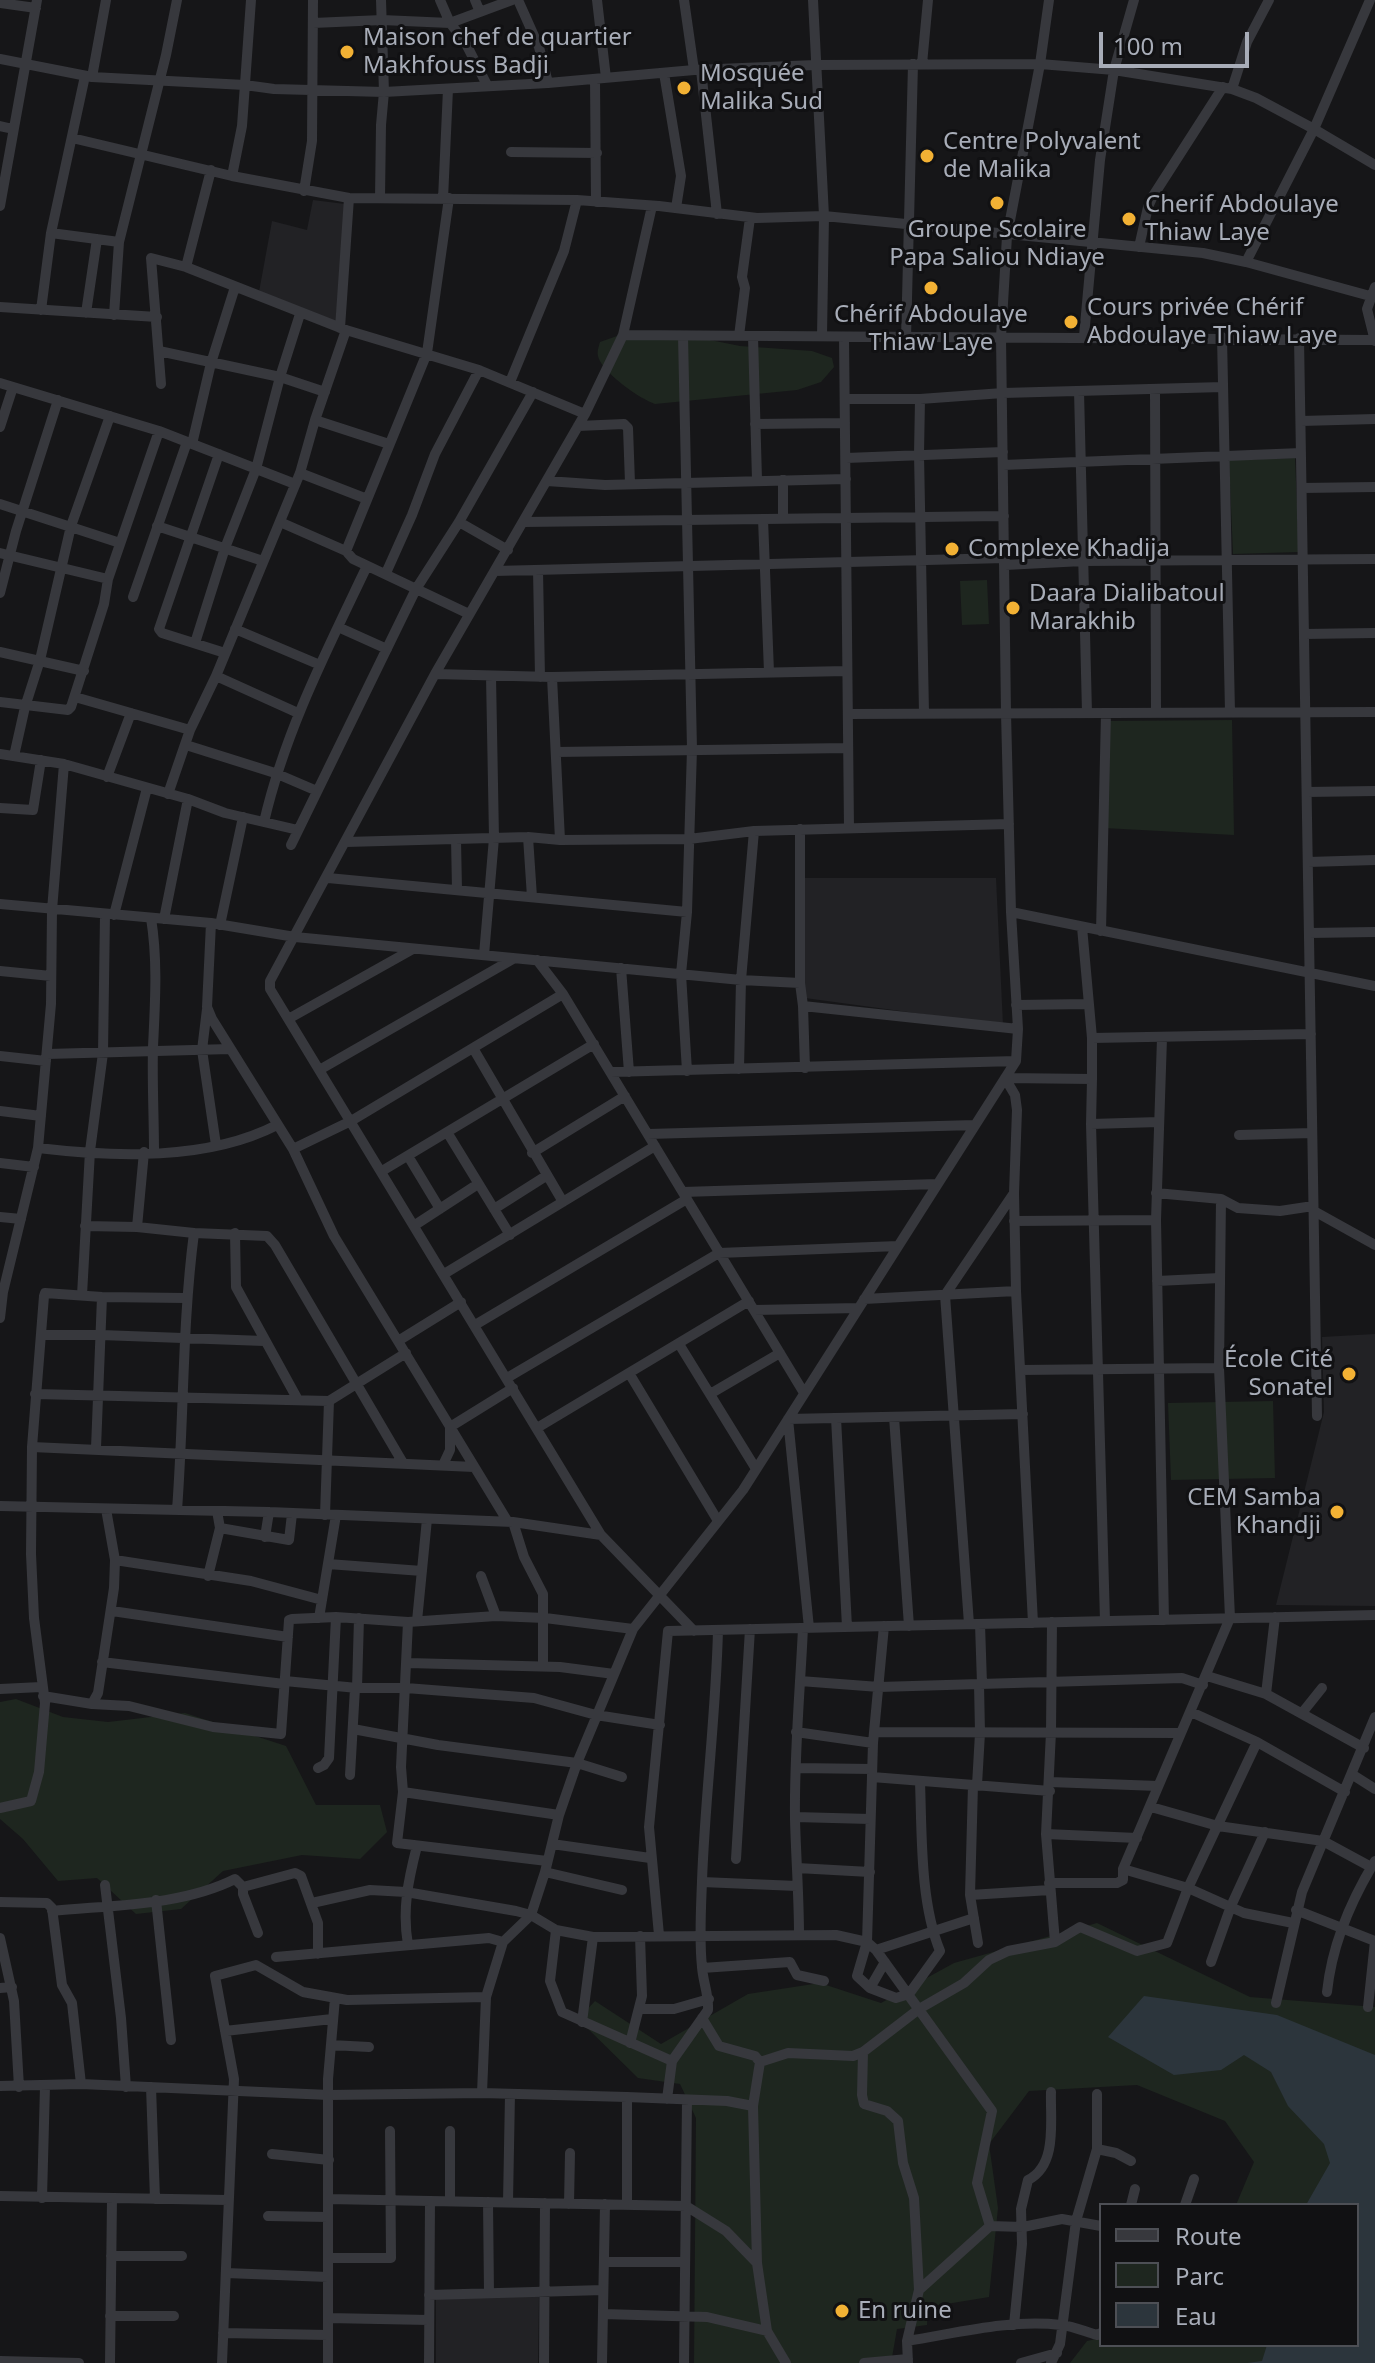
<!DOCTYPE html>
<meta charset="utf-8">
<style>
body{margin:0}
#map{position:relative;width:1375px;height:2363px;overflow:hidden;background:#161618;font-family:"Noto Sans",sans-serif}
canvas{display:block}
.legend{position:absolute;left:1099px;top:2203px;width:260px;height:144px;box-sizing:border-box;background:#111113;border:2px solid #4d4f55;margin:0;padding:10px 14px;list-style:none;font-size:24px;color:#a8adb8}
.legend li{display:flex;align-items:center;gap:16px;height:40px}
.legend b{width:40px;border:2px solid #4d4f55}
.scale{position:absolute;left:1099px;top:32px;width:150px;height:36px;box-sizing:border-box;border:4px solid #a8adb8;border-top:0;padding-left:10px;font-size:24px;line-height:28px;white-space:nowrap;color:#a8adb8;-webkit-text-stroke:6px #111113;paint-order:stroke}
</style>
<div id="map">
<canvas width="1375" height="2363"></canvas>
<ul class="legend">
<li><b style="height:10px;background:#37383d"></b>Route</li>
<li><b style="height:22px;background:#1e261f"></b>Parc</li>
<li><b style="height:22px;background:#2c353c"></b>Eau</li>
</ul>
<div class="scale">100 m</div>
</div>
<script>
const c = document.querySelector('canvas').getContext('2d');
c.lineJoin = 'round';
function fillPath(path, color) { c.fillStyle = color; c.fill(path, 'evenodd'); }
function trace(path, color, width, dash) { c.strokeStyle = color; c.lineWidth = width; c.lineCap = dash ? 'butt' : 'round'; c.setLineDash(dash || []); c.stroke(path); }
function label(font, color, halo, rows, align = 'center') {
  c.font = font + ' "Noto Sans",sans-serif'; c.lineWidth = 6; c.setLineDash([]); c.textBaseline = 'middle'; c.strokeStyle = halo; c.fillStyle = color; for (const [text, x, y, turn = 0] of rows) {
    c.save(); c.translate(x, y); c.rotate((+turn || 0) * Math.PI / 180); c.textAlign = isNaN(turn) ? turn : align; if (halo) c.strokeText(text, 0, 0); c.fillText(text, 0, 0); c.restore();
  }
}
fillPath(new Path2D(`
 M313,200L345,204L336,322L259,292L272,221L307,230Z
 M802,878H996L1003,1025L805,998Z
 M1375,1334V1606L1276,1605L1324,1412L1322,1337Z
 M539,2296L538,2363H436V2298Z`), '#222225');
fillPath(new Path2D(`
 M617,336L700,338L740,346L812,351L832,358L834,367L821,382L797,390L655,404C640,399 607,375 600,361C596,354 598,349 600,342Z
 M1295,458L1299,552L1233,554L1229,460Z
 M987,580L989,624L962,625L960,581Z
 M1232,720L1234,835L1104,828L1108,721Z
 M1273,1401L1275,1478L1171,1480L1168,1403Z
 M16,1699L63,1717L108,1722L185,1713L286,1746L316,1805H380L387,1832L360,1859L302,1855L223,1871L181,1909L136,1914L97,1878L58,1881L23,1839L0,1819V1702Z
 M1097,1923L1250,1997L1375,2007V2363H1070L1087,2341L1101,2338V2345H1357V2205H1236L1254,2162L1225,2121L1137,2085L1029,2091L989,2144L998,2208L989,2297L928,2307L927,2325L897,2329L891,2363H694L696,2118L680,2084L638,2078L578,2019L595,2001L661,2044L748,1994L820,1983L881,2003L954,1963Z`), '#1e261f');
fillPath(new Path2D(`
 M1144,1996L1277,2015L1375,2055V2363H1247L1262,2361L1267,2345H1357V2205H1306L1330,2163L1324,2144L1288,2106L1271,2072L1244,2055L1221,2070L1174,2075L1108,2037Z`), '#2c353c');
trace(new Path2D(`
 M440,0L450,23L465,42L487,85
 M475,0L480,12
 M518,0L539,47L548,83
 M597,0L606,78
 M684,0L694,70
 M813,0L824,216L822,336
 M0,3L36,8
 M313,23L382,20L450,23L512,0
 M0,59L92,77L245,85L274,89L384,92L548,83L694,70L815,65L1040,64L1114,70L1232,89L1256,98L1314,129L1375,165
 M922,64L928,0
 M701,70L717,214
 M664,73L681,176L676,208
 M92,77L106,0
 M595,79L596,202
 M1232,89L1247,42L1269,0
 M0,126L13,129
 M72,138L232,176L349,198L577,200L659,206L757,218L824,216L1203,253L1246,262L1370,296
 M511,152L597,153
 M232,176L242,126L251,0
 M304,191L312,141L313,0
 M380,198L381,125L384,92L381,0
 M443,199L448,89
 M0,206L37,0
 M652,206L623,335L585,414L435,674L270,981V989L601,1535L694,1631
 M51,233L119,242L166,55L177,0
 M1139,247L1148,207L1153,196L1223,87
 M1246,262L1314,129L1370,0
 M186,267L211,170
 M1375,287L1367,309L1375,341
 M0,307L157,317
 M41,310L51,233L85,76
 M86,313L97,239
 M114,315L119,242
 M340,328L349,198
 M623,335L1374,340
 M683,336L692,749L687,912L681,974L687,1071
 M739,336L745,288L742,277L750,218
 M753,336L757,480
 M1084,336L1100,160L1114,70L1134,0
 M844,337L849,828
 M1222,337L1230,712
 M906,338L913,64
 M1299,338L1317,1416
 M159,351L280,377L325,392
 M510,382L564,251L577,200
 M0,383L159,431L295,484
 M161,384L151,258L186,267L346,330L479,370L585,414
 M1155,389L1156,712
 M1079,391L1087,713
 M845,399H920L1003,393L1223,387
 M920,399L919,454L924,713
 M315,420L389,444
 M1301,421L1375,419
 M755,424L845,423
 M578,426L624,424L628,428L630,483
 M0,427L13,387
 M192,444L211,363L235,287
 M219,454L159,629L162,633L225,653
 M846,458L1003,452
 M1003,465L1301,453
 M300,473L367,499
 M783,480V519
 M547,481L605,485L846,479
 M1302,488L1375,487
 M0,504L120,543
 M763,519L769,672
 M280,522L346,551L353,559L469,614
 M459,522L508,550
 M524,522L1004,516
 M157,526L263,561
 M346,551L427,353L449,198
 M0,553L108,579
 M1005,565L1083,561L1375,559
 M538,570L540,677
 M495,571L1005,558
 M386,573L412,515L435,454L479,370
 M0,593L16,531L58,400
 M133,597L187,442
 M338,627L387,649
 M235,629L320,665
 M1304,634L1375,633
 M195,643L225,548L256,469L280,377L300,314
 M0,652L84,671
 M435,674L552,677L847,671
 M216,676L298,713
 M552,677L560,840
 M75,697L190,730
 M0,702L68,710L71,707L104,604L108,579L159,431
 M848,714L1375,712
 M186,745L275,773L317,791
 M556,752L848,748
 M0,754L64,764L188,799L225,813L298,830
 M14,756L25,707L40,660L71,526L110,416
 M107,777L131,713
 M1307,792L1375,791
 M168,794L190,730L216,676L300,473L315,420L346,330
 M0,808L33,810L41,760
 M264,822C285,731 327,650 367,566
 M800,829V983L803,1006L805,1068
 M528,837L532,897
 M456,839L457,890
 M346,842L528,837L560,840L689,839L754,831L1009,824
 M291,845L416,589L459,522L533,392
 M1308,862L1375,860
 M328,878L687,912
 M0,904L211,923L295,937L741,980L800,983
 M1011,912L1375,986
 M114,915L147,788
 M151,918C158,962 155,1003 153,1047C152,1082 154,1117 154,1152
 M164,919L188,799
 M211,923L207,1007L212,1019L293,1149L334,1236L508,1522
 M220,925L243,817
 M1101,931L1106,713
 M1309,933L1375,932
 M484,955L494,838L491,676
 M537,960L563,994L804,1393
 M621,968L629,1072
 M0,971L51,976
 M1016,1005L1088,1004
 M803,1006L1018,1029
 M207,1009L202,1050L216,1145
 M290,1018L413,949
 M1092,1038L1311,1034
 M1162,1038L1156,1220L1164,1620
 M473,1048L563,1202
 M47,1054L230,1049
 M0,1056L46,1061
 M321,1069L513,959
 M739,1069L741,980L754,831
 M611,1072L1016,1061
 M1005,1078L1015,1095L1017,1110L1014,1193L1016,1291L1033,1623
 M1005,1078L1092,1079V1038L1082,927
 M1092,1079L1091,1124L1105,1621
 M0,1111L41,1116
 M1091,1124L1159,1122
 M447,1132L510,1235
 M648,1134L975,1125
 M1239,1135L1312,1133
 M38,1148C114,1157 207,1161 277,1125
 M293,1149L351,1121L563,994
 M532,1153L625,1096
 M408,1156L440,1209
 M0,1163L34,1167
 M382,1171L594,1044
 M683,1192L937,1184
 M1156,1193L1221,1199L1238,1208L1280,1211L1313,1206
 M494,1209L546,1176
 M1314,1211L1375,1245
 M0,1217L21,1219
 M1014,1221L1156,1220
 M415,1225L478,1184
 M85,1226L137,1227L194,1233L267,1236L275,1245L403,1463
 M137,1227L144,1152
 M235,1233L236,1287L298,1400
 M444,1274L655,1146
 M1157,1281L1220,1278
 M82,1295L90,1151L103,1053L105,914
 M864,1299L1016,1291
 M754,1310L859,1308
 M0,1318L3,1292L38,1148L51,1004L52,910L64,764
 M475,1325L687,1199
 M41,1335H101L264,1341
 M398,1341L461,1302
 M679,1344L756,1469
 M1020,1370L1219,1368
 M629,1373L718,1521
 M507,1378L719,1253L898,1246
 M35,1394L329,1401L406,1353
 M710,1394L780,1353
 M894,1417L909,1626
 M836,1418L847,1627
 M537,1428L749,1301
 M32,1447L474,1467
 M96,1448L102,1297
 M443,1465L450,1450V1427L513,1388
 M0,1506L269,1512L513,1522L601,1535
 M177,1510C184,1418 182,1325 194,1233
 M217,1511L220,1528L289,1540L292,1514
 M325,1515L329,1401
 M513,1522L524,1557L543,1594V1667
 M265,1537L269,1512
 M115,1560L251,1581L322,1600
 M328,1564L422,1571
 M208,1576L220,1528
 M481,1576L496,1616
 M112,1611L288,1637
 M319,1618L336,1515
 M417,1621L427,1519
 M408,1622L401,1767L403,1792L397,1843L547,1861
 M1052,1622L1051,1732L1046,1834L1055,1942
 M969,1624L945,1295L1014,1193
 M980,1624L982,1684
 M884,1626L873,1743L867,1942L857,1976L870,1988L896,1998L909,1994L940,1951C920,1902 922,1835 920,1782
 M809,1628L788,1419L1023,1414
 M102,1662L284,1684
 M408,1663L560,1667L614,1674
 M1207,1676L1266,1694L1364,1748
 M285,1681L357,1688H406L534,1698L596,1715L660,1725
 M800,1681L879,1687L1182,1678L1203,1685
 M357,1688L359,1618
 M0,1689L41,1687
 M1266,1694L1275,1617
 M43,1696L92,1704L98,1693L114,1588L115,1560L106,1509
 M92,1704L129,1706L213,1727L281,1734L289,1620L292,1619L336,1617L408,1622L496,1616L545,1618L633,1629
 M1191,1712L1257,1742L1345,1792
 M1302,1713L1322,1688
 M353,1729L438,1745L577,1763L622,1777
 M796,1732L873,1743
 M874,1732L1179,1733
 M318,1768L324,1765L329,1758L336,1617
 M796,1768L872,1769
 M350,1775L355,1688
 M1353,1775L1375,1789
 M872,1777L1050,1791
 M1050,1782L1158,1786
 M973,1785L970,1895L978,1943
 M977,1785L980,1733L979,1684
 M403,1792L559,1815
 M1151,1807L1218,1826L1323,1841L1371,1867
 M0,1808L31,1801L39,1772L45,1703L34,1618L31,1554L32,1447L44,1296L45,1293L102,1297L185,1298
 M795,1817L870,1819
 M1046,1834L1137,1838
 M552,1844L650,1858
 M736,1859L750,1629
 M797,1868L870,1872
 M1123,1869L1188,1888L1244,1913L1293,1923
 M545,1872L622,1890
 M702,1882L797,1886
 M1049,1883H1117L1123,1880V1869L1230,1618L1219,1368L1221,1199
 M105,1885L121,2018L126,2087
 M970,1895L1050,1890
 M156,1900L171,2040
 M0,1902L47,1903L52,1908L62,1985L72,2003L81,2084
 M312,1903L370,1890L406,1892L516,1911L531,1915L556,1930L593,1937L836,1935L867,1942L876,1950L992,2111L977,2183L990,2226
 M1296,1910L1375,1941L1368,2007
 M52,1911C112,1905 181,1906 235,1879L243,1887
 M556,1930L550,1981L562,2012L672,2061
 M258,1933L243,1894V1887L295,1873L301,1876L318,1923V1954
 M659,1935L649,1827L668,1631L1375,1615
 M799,1935C799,1896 796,1858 795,1819C794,1755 800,1692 803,1628
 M0,1938L14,2001L19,2087
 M408,1945C402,1910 408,1881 417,1846
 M876,1950L974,1918
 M276,1957L489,1938L503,1942
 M1211,1962L1231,1906L1265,1832
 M702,1968L790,1962L797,1975L824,1981
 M0,1988L12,1987
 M870,1988L885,1962
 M1327,1992C1332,1944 1350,1902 1375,1861
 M1276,2003L1302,1892L1375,1717
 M639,2009H674L709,1999
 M702,2018L719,2046L755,2056L760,2062L753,2106L757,2263L767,2331L786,2363
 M582,2022L593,1937
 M225,2031L332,2019
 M630,2043L642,1996L640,1936
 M331,2045L369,2047
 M863,2052L862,2095L864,2104L887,2111L898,2121L903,2163L914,2198L919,2290
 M760,2062L788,2053L853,2056L863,2052L919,2009L964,1983L989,1960L1008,1951L1055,1942L1080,1927L1137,1951L1167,1943L1188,1888L1257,1742
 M0,2086L81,2084L329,2095L482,2093L627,2097L727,2101L753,2106
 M151,2087L155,2199
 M482,2093L486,1997L503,1942L531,1915L545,1872L559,1815L577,1763L633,1629L743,1490L1016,1061L1018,1029L1011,912L1006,713L1001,337L1007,236L1040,64L1049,0
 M627,2097V2205
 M667,2099L672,2061L708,2010C709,1995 703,1982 702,1967C699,1939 701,1909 702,1881C705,1797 716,1714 718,1630
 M1097,2149L1116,2153L1131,2161
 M272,2154L329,2160
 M0,2196L228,2200
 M42,2198L45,2086
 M328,2199L686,2206L726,2231L757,2263
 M450,2201V2131
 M488,2202L489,2293
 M508,2202L510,2094
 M569,2204L570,2153
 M1131,2205L1135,2189
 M1185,2205L1194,2179
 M268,2216L328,2217
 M111,2256H182
 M328,2258H391L390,2131
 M604,2262H685
 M226,2273L328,2277
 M429,2295L603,2290
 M603,2314L707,2317L767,2331
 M110,2316H174
 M328,2318L429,2320
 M1014,2325L1022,2244L1021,2209L1028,2180C1058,2165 1050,2120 1051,2092
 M223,2333L328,2335
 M907,2341C958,2333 1009,2319 1061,2325C1073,2326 1086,2332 1097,2335L1101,2333
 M0,2361L79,2363
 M110,2363L112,2199
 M222,2363L234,2079L215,1976L256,1965L303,1992L347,2000L486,1997
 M328,2363V2079L335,1998
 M429,2363L430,2201
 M544,2363L545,2203
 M602,2363L605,2204
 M684,2363L687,2100
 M864,2363L908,2359
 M908,2363L907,2341L919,2290L990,2226L1023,2227L1062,2219L1101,2226
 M1021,2363L1057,2353
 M1051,2363L1060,2344L1076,2221L1097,2149V2094`), '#37383d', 10);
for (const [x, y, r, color] of [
 [347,52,8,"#f2b134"],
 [684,88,8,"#f2b134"],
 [927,156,8,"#f2b134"],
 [997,203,8,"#f2b134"],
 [1129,219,8,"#f2b134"],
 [931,288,8,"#f2b134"],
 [1071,322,8,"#f2b134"],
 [952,549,8,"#f2b134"],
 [1013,608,8,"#f2b134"],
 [1349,1374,8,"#f2b134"],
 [1337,1512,8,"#f2b134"],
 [842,2311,8,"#f2b134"]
]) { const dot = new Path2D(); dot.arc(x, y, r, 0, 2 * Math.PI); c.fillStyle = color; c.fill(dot); trace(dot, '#111113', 3); }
label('24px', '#a8adb8', '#111113', [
 ["Maison chef de quartier",363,38],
 ["Makhfouss Badji",363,66],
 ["Mosquée",700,74],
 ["Malika Sud",700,102],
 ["Centre Polyvalent",943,142],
 ["de Malika",943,170],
 ["Cherif Abdoulaye",1145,205],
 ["Thiaw Laye",1145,233],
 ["Groupe Scolaire",997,230,"center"],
 ["Papa Saliou Ndiaye",997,258,"center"],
 ["Cours privée Chérif",1087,308],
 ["Abdoulaye Thiaw Laye",1087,336],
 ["Chérif Abdoulaye",931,315,"center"],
 ["Thiaw Laye",931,343,"center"],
 ["Complexe Khadija",968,549],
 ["Daara Dialibatoul",1029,594],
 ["Marakhib",1029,622],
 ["École Cité",1333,1360,"right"],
 ["Sonatel",1333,1388,"right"],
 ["CEM Samba",1321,1498,"right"],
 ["Khandji",1321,1526,"right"],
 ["En ruine",858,2311]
], 'left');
</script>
